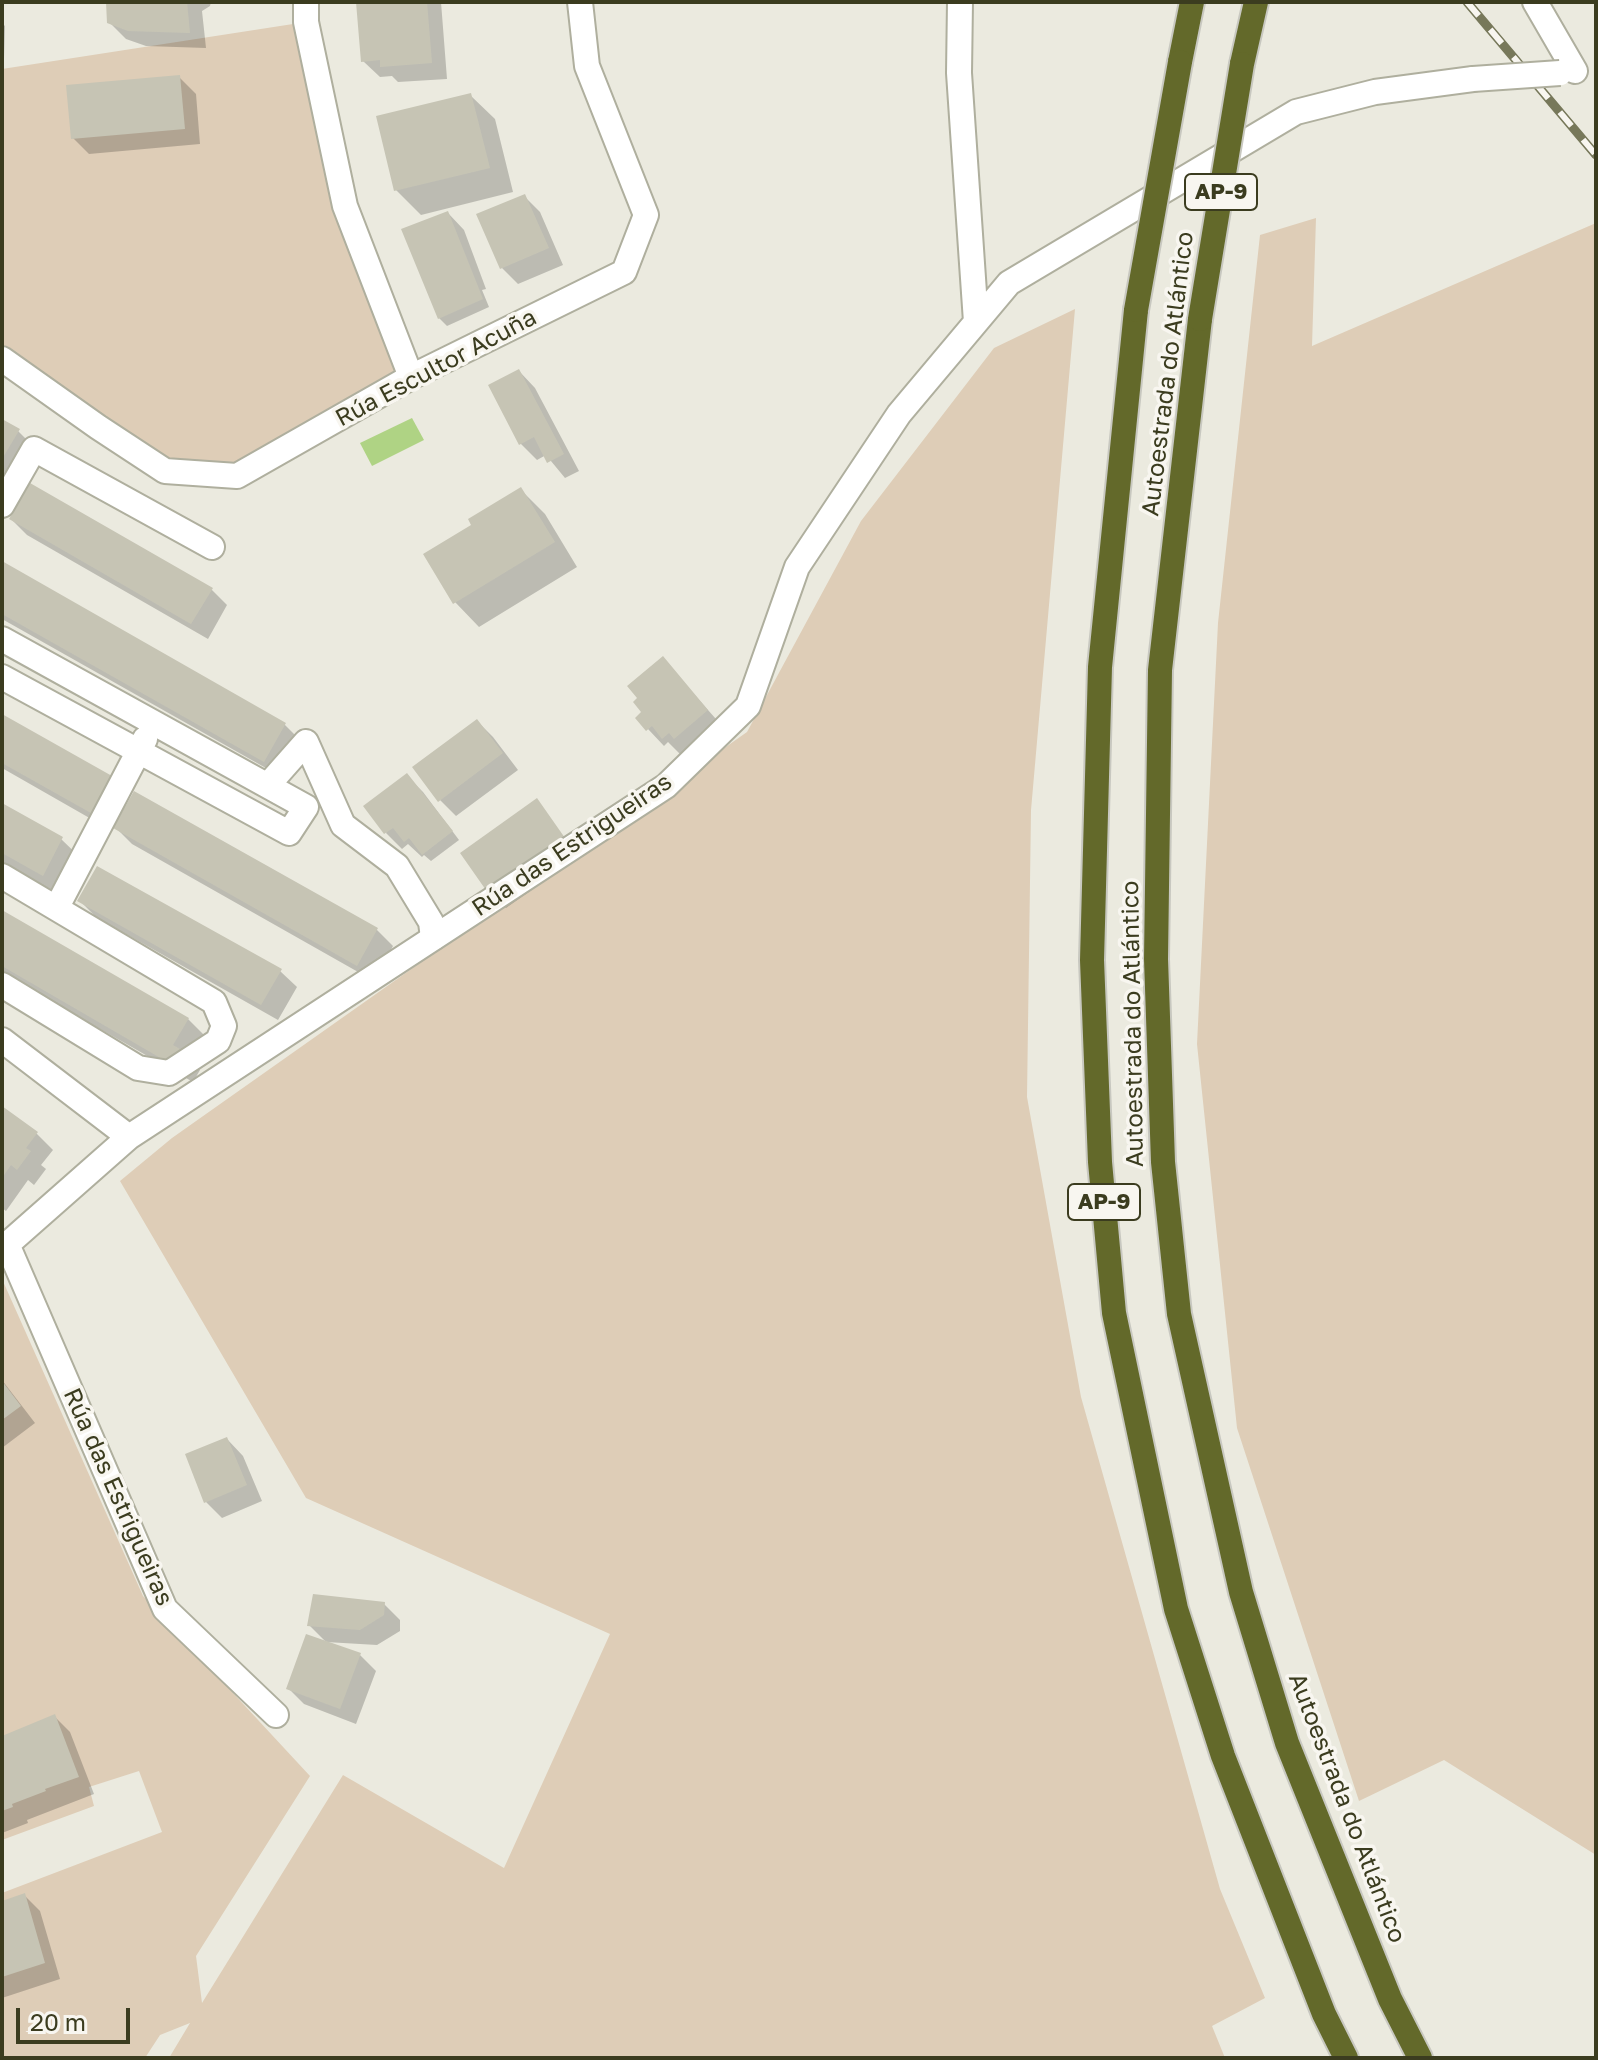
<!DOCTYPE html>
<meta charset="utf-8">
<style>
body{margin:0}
#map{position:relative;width:1598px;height:2060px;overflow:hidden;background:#ebeadf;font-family:"Golos Text",sans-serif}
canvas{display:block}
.frame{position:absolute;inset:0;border:4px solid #3b3c1f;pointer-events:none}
.scale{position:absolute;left:16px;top:2008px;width:114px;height:36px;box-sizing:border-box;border:4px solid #3b3c1f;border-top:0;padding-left:10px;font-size:24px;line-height:28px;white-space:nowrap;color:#3b3c1f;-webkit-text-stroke:6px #f8f6f0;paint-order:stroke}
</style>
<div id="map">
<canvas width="1598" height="2060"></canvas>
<div class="frame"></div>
<div class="scale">20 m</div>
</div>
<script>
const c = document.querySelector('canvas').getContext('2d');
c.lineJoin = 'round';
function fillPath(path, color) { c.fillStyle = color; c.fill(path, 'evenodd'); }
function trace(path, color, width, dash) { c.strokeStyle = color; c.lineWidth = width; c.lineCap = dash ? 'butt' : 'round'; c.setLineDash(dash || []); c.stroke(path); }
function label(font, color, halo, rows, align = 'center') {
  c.font = font + ' "Golos Text",sans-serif'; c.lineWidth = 7; c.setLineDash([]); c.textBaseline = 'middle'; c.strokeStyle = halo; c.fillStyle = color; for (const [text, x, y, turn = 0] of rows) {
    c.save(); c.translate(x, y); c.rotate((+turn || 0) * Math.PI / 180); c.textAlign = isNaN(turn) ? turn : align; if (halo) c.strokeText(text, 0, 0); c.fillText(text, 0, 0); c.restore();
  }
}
fillPath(new Path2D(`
 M306,22L345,205L411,377L237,476L165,471L2,359V69Z
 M1316,218L1312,346L1596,223V1855L1444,1760L1359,1801L1237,1428L1197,1044L1218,623L1260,235Z
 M1075,309L1031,810L1027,1097L1081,1397L1220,1889L1265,1998L1212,2026L1225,2058H169L190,2023L160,2035L145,2058H2V1893L162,1832L139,1771L89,1787L94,1806L2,1840V1279L143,1596L310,1776L196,1956L202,2003L343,1775L504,1868L610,1634L306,1498L120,1181L172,1138L747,732L861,521L994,348Z`), '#decdb7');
fillPath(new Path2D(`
 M412,418L424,440L372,466L360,443Z`), '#afd384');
fillPath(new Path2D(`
 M108,2H211L210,6L202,11L206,48L146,46L126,39L109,22Z
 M358,2H441L447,79L398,82L392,76L380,77L363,61Z
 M2,23L5,26L4,59H2Z
 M179,77L196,94L200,144L89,154L73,138Z
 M470,95L495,119L513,192L421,215L396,190Z
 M524,196L540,212L563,265L518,284L502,268Z
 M448,213L464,230L486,289L482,290L489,307L447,326L439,318Z
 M519,371L535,388L579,471L565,478L546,455L537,460L520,443Z
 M2,421L18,431L34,447L2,503Z
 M521,490L545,514L577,567L479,627L455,602L474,526Z
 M11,519L211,589L227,605L208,639L27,535Z
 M2,564L284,724L301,741L280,776L2,619Z
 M663,659L723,727L691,754L686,748L680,754L668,742L664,746L648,729L644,712Z
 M2,716L111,778L127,794L107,828L2,768Z
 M477,721L493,737L518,770L456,816L440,800Z
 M407,776L423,792L459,840L431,861L424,855L422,857L408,844L402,849L386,833Z
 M135,793L377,930L393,946L374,981L132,844L116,828Z
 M537,801L571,847L543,867L550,877L506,908L490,892Z
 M2,805L61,839L86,863L68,899L2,862Z
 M80,901L280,971L297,987L278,1020L96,917Z
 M2,913L188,1019L204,1035L190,1059L200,1070L193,1082L2,973Z
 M2,1108L37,1134L53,1150L41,1165L46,1169L34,1185L28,1180L6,1211L2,1208Z
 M2,1380L35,1423L2,1448Z
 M227,1439L243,1456L262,1501L222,1518L206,1502Z
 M384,1604L400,1620V1631L377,1645L326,1642L309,1625Z
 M360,1655L376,1671L356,1724L304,1704L288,1688Z
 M54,1716L70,1732L94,1794L27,1820L28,1823L2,1833V1738Z
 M24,1895L40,1911L60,1979L2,1998V1903Z`), '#0003');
fillPath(new Path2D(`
 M106,2H187L190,33L128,31L107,23Z
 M356,2H427L432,63L380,67V60L361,62Z
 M180,75L185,129L71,139L66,85Z
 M471,93L490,168L394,191L376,116Z
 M525,194L549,248L500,269L476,214Z
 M448,211L483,299L438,319L401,229Z
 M519,369L564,454L547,463L534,437L519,445L488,385Z
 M2,419L20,429L2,459Z
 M30,483L213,588L191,624L9,519Z
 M521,487L555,542L453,604L423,554L471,525L468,519Z
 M2,561L286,723L264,762L2,614Z
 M663,656L708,710L674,739L669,733L662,739L652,726L646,731L635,718L641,712L633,702L637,698L627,686Z
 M2,714L112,776L91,813L2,763Z
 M477,719L503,753L438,802L412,767Z
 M407,773L453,831L422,855L409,838L404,842L393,828L384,834L363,806Z
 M134,791L378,928L357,966L113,828Z
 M537,798L565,838L488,893L460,853Z
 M2,803L63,837L43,876L2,853Z
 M97,866L282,969L261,1005L77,901Z
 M2,910L189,1018L173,1045L185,1052L176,1067L2,966Z
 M2,1106L38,1132L26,1148L31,1151L17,1170L11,1165L2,1178Z
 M2,1381L21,1406L2,1420Z
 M227,1437L247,1485L204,1503L185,1454Z
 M313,1594L385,1602L384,1615L360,1630L307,1626Z
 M306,1634L361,1653L340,1709L286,1689Z
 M55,1714L79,1777L45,1789L46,1791L12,1804L13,1807L2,1811V1736Z
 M25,1893L45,1963L2,1977V1901Z`), '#c6c4b4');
const pedestrian = new Path2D(`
 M268,785L306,742L343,825L397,866L431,922L433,938`);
const minor = new Path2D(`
 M306,2V22L345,206L411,377
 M960,2L959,73L976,322
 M1535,2L1575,71
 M2,359L98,427L165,471L237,476L411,377L624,272L646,215L587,66L580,2
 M2,505L34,449L212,547
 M2,639L306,807L289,833L2,677
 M2,876L214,1002L224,1026L218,1041L169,1073L138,1068L2,985
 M57,907L145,739
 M2,1040L129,1137
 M7,1244L165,1609L276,1715
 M2,1249L129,1137L666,786L748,706L797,567L899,414L1009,283L1296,112L1375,92L1473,79`);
const motorway = new Path2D(`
 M1180,62L1192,2
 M1242,64L1256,2
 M1136,310L1100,667L1092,960L1100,1162L1114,1313L1176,1609L1223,1756L1324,2014L1346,2058
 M1200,319L1160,670L1156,959L1163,1162L1179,1314L1241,1592L1287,1743L1390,1999L1420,2058`);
trace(pedestrian, '#afaf9e', 28);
trace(minor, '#afaf9e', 28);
trace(motorway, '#c8c8c0', 28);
trace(pedestrian, '#fff', 24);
trace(minor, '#fff', 24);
trace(motorway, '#63692a', 24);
const rail = new Path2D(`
 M1467,2L1596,155`);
trace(rail, '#77785a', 9);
trace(rail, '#f8f6f0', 6, [18]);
const minorBridge = new Path2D(`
 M1473,79L1560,73`);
const motorwayBridge = new Path2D(`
 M1136,310L1180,62
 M1200,319L1242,64`);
trace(minorBridge, '#afaf9e', 28, []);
trace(motorwayBridge, '#c8c8c0', 28, []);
trace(minorBridge, '#fff', 24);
trace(motorwayBridge, '#63692a', 24);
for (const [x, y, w] of [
 [1221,192,72],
 [1104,1202,72]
]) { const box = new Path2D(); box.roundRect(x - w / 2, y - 18, w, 36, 6); c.fillStyle = '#f8f6f0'; c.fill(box); trace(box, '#3b3c1f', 2); }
label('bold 22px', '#3b3c1f', null, [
 ["AP-9",1221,192],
 ["AP-9",1104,1202]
]);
label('24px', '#3b3c1f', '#f8f6f0', [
 ["Rúa Escultor Acuña",436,368,-28],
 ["Autoestrada do Atlántico",1168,374,-83],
 ["Rúa das Estrigueiras",572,845,-34],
 ["Autoestrada do Atlántico",1133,1024,-91],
 ["Rúa das Estrigueiras",118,1497,66],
 ["Autoestrada do Atlántico",1347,1808,69]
]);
</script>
